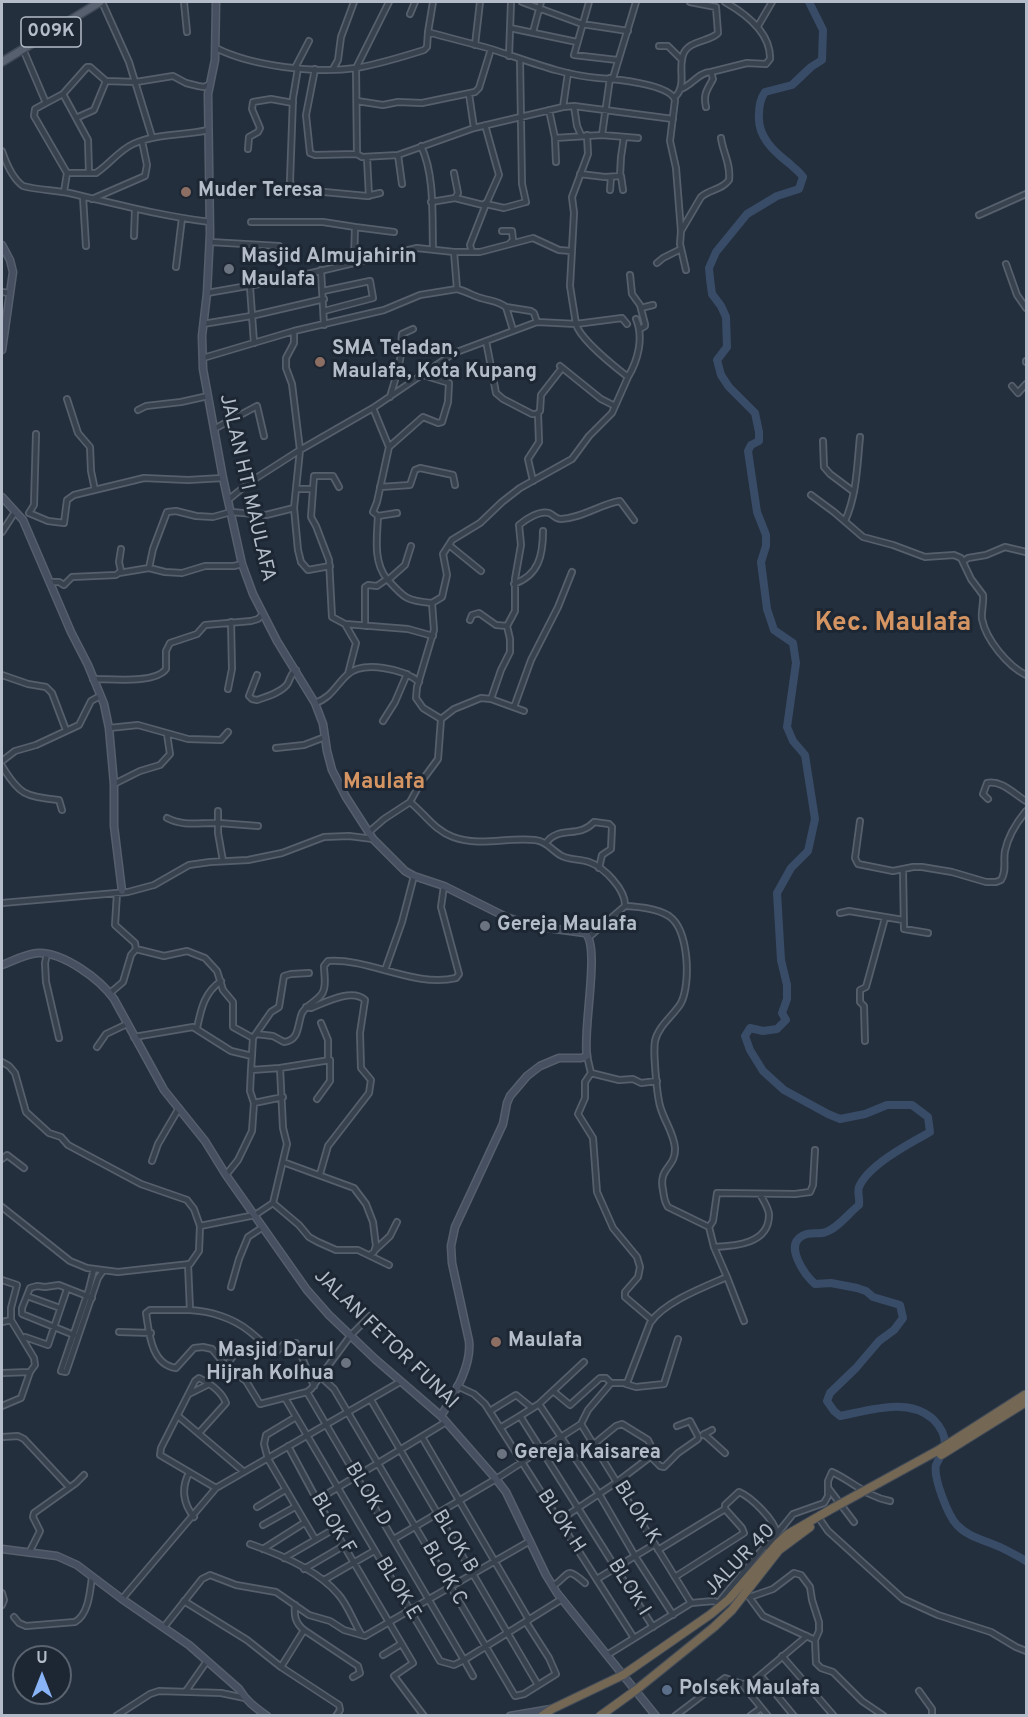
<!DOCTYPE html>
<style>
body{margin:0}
#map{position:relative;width:1028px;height:1717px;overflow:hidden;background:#242f3e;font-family:Overpass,sans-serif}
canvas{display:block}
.frame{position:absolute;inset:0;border:3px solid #b4bcc9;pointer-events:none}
.north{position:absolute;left:12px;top:1645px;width:60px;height:60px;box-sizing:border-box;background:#1d2633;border:2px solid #59626f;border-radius:50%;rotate:0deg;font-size:16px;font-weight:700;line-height:24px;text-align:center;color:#b4bcc9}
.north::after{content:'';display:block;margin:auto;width:21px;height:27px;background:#8ab4f8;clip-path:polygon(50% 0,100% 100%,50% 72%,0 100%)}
</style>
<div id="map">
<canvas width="1028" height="1717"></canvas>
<div class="frame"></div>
<div class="north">U</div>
</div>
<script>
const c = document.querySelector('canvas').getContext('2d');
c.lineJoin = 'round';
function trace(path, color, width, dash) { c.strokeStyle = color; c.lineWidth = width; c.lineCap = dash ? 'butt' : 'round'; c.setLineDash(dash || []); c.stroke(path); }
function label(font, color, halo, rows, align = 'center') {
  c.font = font + ' Overpass,sans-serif'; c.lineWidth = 6; c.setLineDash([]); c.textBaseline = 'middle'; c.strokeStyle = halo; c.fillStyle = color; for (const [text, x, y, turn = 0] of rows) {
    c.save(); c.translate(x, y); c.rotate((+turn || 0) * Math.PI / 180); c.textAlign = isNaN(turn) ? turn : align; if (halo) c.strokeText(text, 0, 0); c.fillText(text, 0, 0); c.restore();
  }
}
trace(new Path2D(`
 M809,2L823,30L822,60L811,67L792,85L765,92C760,99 759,106 759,114C757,136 773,151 790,164C795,169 799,171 803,177L799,189L777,196L747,214L716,252L709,268L710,279L712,294L721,306L726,317L727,347L717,360L721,375L729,387L755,413L759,432V441L751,445L748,451L757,512L766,535V546L761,562L767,609L774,630L793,643L796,663L787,727L793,741L805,755L815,819L808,851L791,868L777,893L781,960L787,985V999L782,1013L786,1020L777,1029L763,1031L750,1028L745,1036L750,1050L763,1071L784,1090L828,1114L840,1119L865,1114L887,1105H912L928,1117L930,1132C910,1143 868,1165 859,1187C857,1192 860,1198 859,1205C849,1213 838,1228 826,1232C818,1235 810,1231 802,1236C784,1246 805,1275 815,1284L831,1283L857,1288L866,1291L873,1297L900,1305L903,1318L894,1330L879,1341L856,1368L830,1393L827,1401L834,1411L840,1416C871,1410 908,1397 933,1419C940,1426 945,1434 945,1444C944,1452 939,1458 936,1465C933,1477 948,1516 957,1525C969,1538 986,1540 1002,1548C1010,1552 1018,1556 1026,1561`), '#394c67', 8);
const street = new Path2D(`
 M102,2L129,62L152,137
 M184,2L187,32
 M389,2L356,68L357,154L362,157L398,155L474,128L563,107L574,106L673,119
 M522,2L582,24L628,31
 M589,2L574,55L617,60
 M410,14L415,2
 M758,26L772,2
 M510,28L577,42
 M428,32L433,2
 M533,32L541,2
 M475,45L480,2
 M659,46H668L682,60
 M216,48C251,66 316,74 356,68C379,64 402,57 424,50L427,47L428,32C449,38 470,43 491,49C526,60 561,75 598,78C614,79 670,84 675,100L670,141L676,168L681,231L680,244L686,270
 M23,49L46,103L35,109L34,116L67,173H96C109,165 118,151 133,144C157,133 183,136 208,130
 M509,56L511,2
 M295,68L309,41
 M298,68L293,98L290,181L292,189L367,196L380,193
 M315,69L306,115L310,153L315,155L357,154
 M333,69L338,60L341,37L354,2
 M711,72L747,63L766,64L770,59C771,33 746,14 725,2
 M613,78L636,2
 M681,89C692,85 699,72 711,72L713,79C707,90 703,94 706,107
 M63,94L88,140L89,173
 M469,94L474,128
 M675,97C687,85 678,70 683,55C688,40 710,42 718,33L716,7L690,2
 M357,101L383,105L398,102L422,103L475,92L479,88L491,49
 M46,103L63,94L87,67H90L106,81L136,82L173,76L186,83L198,86L204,87L210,84
 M574,106L577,126L581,135
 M563,107L568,73
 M549,110L555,138L602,135L638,138
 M76,118L94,110L106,81
 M587,135L588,154L572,197L574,213L570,286L576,324L622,318L627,324
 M602,135L610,78
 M555,138L556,162
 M421,146C435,175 432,216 433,249
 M248,149L249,137L258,132L260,128L252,109L253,102L271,99L293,103
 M2,151C6,163 13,179 23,186C38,190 54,190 69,193C117,204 161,216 210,222
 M398,155L402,184
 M367,158L369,196
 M454,173L458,193L455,198
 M580,174L605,177L621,176L623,190
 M620,176L621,157L624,137
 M610,190L611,177
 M64,192L67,173
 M83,197L86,246
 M92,199L145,176L147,165L142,141
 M431,202L455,198L483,205L487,202L499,175L485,125
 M979,215L1026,194
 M251,222H323L355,227L354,262
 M355,227L394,232
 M502,231H512L513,240L509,244
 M681,231L701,197C710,189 722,190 729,180C731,164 723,153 721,138
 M134,236L135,210
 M210,242L279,246
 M472,252L470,245L486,204L504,208L526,202L522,184L520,60
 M657,263L663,258L681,249
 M1006,264L1017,295L1026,308
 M176,267L182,218
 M321,270L324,325
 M630,275L632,294L640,305L645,324V326L640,329
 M250,287L254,343
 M457,289C466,291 473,296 481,298C491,301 498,301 506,307L513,330
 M323,291L370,281L373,298L324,311
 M2,292L9,293
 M207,293L282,280L417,248L454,252H480L533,238L559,250L571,251
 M506,307L531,311L534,313L537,322
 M641,308L653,305
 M203,324L251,316L324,299
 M294,331V343L286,358V368L292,384L300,450L294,508L298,550L301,562L308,570L330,566
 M486,341L496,393L503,399L532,414H537L540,411L541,395L562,368
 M203,358L294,331L384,310L420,295L457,289L454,252
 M1026,361V362
 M560,366L601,399L615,406
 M628,377C638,360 644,338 636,319
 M1012,386L1018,393L1026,384
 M390,397C394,383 399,369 401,354C402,347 401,341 402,334L413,329
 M67,399L78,433L90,447L91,471L95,490
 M373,408L389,447L377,502L373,512L378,516
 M138,410L146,406L181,402L208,396
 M214,429L257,406L264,436
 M823,441L824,467L830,474L854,492
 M389,447L423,417L438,423L442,422L448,402L449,383L423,375
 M533,481L528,459L539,442L538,413
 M339,487L333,476H314L311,517L316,526L329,560L332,617L345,624L356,643L348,674
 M380,487L410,485L415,470L420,468L453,475L455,485
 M297,489H313
 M811,495L834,512L863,537L893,545L925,557L954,555L961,558L971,579L983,595C984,603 981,611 982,619C986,640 1008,666 1026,675
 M228,500L250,482L300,450L373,408L454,353L537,322L576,324C580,339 615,367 628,377L612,413L589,436L572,459L520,488L502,502L480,523L452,540L443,554L447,575L442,597L432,603L434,630L417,687L416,698L423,708L441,719L438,759L421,782L410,802C425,814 434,830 453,837C481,847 506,837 535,840C547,841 552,851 562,856C570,860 580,859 589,862C604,867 626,890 625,906
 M29,513L48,521L64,523L67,500L74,495L144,478L188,480L223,478
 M29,513L34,505L36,434
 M845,521C857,494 857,466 860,437
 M2,532L15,512
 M449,545L481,571
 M411,546L405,565L388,580C404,598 407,601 432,603
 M964,561L968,558L986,555L1005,547L1026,552
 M149,568L165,572L182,573L205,566H234L242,564
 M119,573L149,568L153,549L167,512L176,511L196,516L213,517L231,512L266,515L294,508
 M50,582H59L64,585L72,577L116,575L121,571L119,562L121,549
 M514,584C539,575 543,555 543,531
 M470,620L472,615L479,613L496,625L507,626
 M345,624L408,629L433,636
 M365,626V587L368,585L377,586L387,579C373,562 377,537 378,516L397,513
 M2,675L28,684L46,687L52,693L66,730
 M257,675L249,696L252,699L257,700C266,697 283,692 288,683C291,677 290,675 296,670
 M93,679C112,679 155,684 166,669V651L170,643L197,634L205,625L251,621L258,619L262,615
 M228,689L232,669L231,622
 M491,699L501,670L510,652V639L507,626L515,611V579L521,545L519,525C526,519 540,510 549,513C554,515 555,519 561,519C583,518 600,504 620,501L634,520
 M315,703C331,698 336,685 347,675C363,660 404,669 419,682
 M514,707L531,660L558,607L572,572
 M441,719L454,709L481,698L491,699L524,711
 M383,721L395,702L407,674
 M109,728L138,725L188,739L221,740L228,732
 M276,748L304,745L325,737
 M2,761L15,751L36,745L79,725L91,701L100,696
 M2,766C20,796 26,796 59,800L62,810
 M114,784L140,771L160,765L170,754L167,734
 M988,799L983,794L987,783C1002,780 1014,794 1026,801
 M218,811V833L223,861
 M167,818C184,827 201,822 219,823C232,824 245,825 258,826
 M860,821L855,858L858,864L893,871L913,867H922L952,872L986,882H996L1001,880C1007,871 1003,861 1005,851C1008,836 1017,822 1026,811
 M369,832L384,819L410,802
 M546,843C559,825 579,839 594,822L609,824L612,827L611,849L602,855L599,868
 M903,870L904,929L928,933
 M117,893L115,925L135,943L136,949
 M2,903L128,892L154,885L189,865L210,862L248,860L282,853L324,837L349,836L373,839
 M840,913L849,911L903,920
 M589,937L625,906C639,907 656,908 669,916C689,930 691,983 681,1003C674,1015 658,1026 655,1041C653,1052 657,1099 661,1109C665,1122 674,1134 675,1148C676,1168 658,1167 663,1190C664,1196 664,1201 668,1207L709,1227
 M47,954L45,963L46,982L59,1038
 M385,970L402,922L414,876
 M110,993L123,982L131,955L136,949L164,956L187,951L205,958L217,971L223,990L233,1002V1027L253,1038
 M306,1007L311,1008C326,1002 352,988 365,1000L360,1033L361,1068L371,1080L369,1093L328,1146L320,1174
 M321,1023L328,1040V1059
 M197,1028C201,1009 204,993 221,981
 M256,1034L273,1036L284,1042C300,1040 297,1025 302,1013C307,1003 322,1000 324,989C326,982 324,973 324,966L328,961C369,958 415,988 456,978L459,974L441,907L444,886
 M134,1037L193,1027L231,1051L252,1056
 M865,1041L864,1006L860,1002V990L866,987L885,918
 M97,1047L106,1034L127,1024
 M587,1056L591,1073L585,1082V1098L578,1114L593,1138L597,1192L613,1228L637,1257L640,1267L638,1277L625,1292V1297L652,1320
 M2,1062L9,1066L15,1073L26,1112L49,1133L61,1137L68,1145L141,1184L187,1200L194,1209L200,1226
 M280,1068L251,1070L253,1038L271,1012L279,1007L284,976L291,974L309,973
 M251,1070L250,1091L254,1103
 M591,1073L619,1080L633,1079L641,1083L657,1081
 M2,1159L7,1155L24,1168
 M152,1161L158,1144L179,1108
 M283,1162L354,1188L366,1204L373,1222L376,1246L374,1252L370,1255
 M226,1175L238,1160L252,1131L254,1103L283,1097
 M273,1203L299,1225L309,1237L318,1242L336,1250H358L389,1265
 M2,1207L70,1261L87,1268L118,1272L190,1264L199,1251L200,1226L255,1215L273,1203L287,1144L283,1128L280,1068L330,1060V1081L317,1099
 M709,1227L713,1221L717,1193L795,1194L810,1192L813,1185L815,1150
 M714,1247C735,1246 769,1244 769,1215C769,1208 763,1200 760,1194
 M375,1250L390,1236L397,1222
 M188,1264L190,1310H150L146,1313C149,1332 151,1365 176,1368L194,1348L203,1347L212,1349L226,1366L246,1381L260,1404L307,1392L311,1389L351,1335L370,1316
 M727,1277L744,1321
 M2,1280L17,1285L11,1308V1320L34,1358L35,1365L30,1372L21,1398L2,1406
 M231,1287L239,1259L248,1237L263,1227
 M27,1296L60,1308
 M190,1310C210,1311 233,1318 249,1331C258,1338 266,1346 275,1353L284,1344L296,1343L314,1386
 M2,1322L11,1320
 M119,1332L151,1333
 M74,1335L22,1314V1308L30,1288L37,1286L45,1287L59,1285L92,1298
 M25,1337L48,1345L67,1289
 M226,1366L239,1348
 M61,1371L66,1372L98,1278L103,1271
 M61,1371L89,1289L94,1269
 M2,1373L30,1372
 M321,1377L334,1389L515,1696L524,1694L556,1674L549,1658L526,1622
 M626,1384L636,1387L664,1384L678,1339
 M457,1386L474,1394L485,1404L634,1638
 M553,1391L570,1405L600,1378H606L611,1383
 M307,1392L464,1660L562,1599
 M189,1394L209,1384
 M285,1398L440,1661L454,1665L464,1660L473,1676
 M371,1400L538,1685
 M539,1404L584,1362
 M490,1411L516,1395L532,1408
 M178,1416L243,1471
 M520,1416L539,1404L599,1494L635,1556L673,1615
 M296,1417L266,1435L264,1444L268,1459L315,1539
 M581,1424L691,1603
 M500,1428L520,1416L653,1627
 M199,1433L226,1403C222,1392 209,1383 199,1378L195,1381L161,1448L160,1455L216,1488
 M704,1434L725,1453
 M703,1435L712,1430
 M2,1437L18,1436L24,1439L69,1487
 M422,1437L529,1620
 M288,1446L317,1500L413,1663L394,1676L424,1716
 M650,1456L660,1466L664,1467L678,1453L698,1439V1436L690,1421L677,1426
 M189,1473C181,1488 183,1504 194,1517
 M829,1489L854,1522
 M317,1500L446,1422
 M257,1507L285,1490
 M560,1520L617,1482L650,1457L651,1446L648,1440L622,1424L616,1426L594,1444
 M821,1521L828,1531L903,1599L938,1615L991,1632L1016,1647L1026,1651
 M263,1525L295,1507
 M777,1534L793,1514L824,1503L828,1496V1481L832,1472C852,1481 867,1497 890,1501
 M394,1539L496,1479L581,1424L588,1410L611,1383H627L650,1323C664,1302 704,1287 727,1277L714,1247L709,1227
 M250,1544C279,1554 318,1570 338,1594C348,1605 353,1621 361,1634
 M263,1549L304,1523
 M658,1550L725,1509V1505L739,1492C751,1497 775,1520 777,1534L767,1546
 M29,1553L40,1531L33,1517L34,1513L76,1483L84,1475
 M284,1558L334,1529
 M304,1569L345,1545
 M675,1577L744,1533L742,1528L725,1509
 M597,1579L655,1544
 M324,1580L374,1551
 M553,1586C570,1575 565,1565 585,1583
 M2,1593L4,1600L2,1605
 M749,1597L763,1616L815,1640
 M750,1597L773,1589L794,1573L801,1575L810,1587L812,1600L819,1622V1631L815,1640L816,1663L821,1668L833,1672L862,1701L884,1716
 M122,1599L216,1488L400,1382
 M184,1601L247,1640L281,1667
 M719,1602L764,1547H768
 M295,1605C294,1615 295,1623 304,1630L281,1667L339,1705L340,1710L336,1716
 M14,1617L19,1623L26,1626L75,1622C89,1614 90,1591 92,1577
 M164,1627L202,1579L210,1575L236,1585L276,1592L309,1615L330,1621L344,1630L365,1636L530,1541
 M304,1630L358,1666L360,1673L353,1677
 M383,1655L401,1644
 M607,1655L691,1603L714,1601L723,1605
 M782,1656L834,1716
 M761,1676L794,1716
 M742,1684L768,1716
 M186,1691L207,1661
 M919,1691L932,1709V1716
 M116,1716L150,1694L159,1691L221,1693L245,1698
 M675,1716L725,1678L742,1684L751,1683L807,1636
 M750,1716L761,1708`);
const secondary = new Path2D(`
 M216,2L215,60L208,94L210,234L207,293L202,336L203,369L223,478L242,564L253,594L277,641L315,703L323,724L327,751L332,770L346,797L373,839L405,871L414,876L444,886L506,917L533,926L585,933C601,945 582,1032 587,1056L581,1058H559L540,1066L527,1076L510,1096L507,1103L503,1124L455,1227L451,1246L452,1263L469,1341C472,1366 454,1394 441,1416
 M2,245L10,260L13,272L2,350
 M2,497L23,520L71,632L88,665L104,704L109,728L114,784V826L122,891
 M2,965C13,961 25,954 38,953C63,952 100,979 114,999L164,1090L205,1141L226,1175L307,1290L329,1315L375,1359L441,1416L496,1479L506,1492L546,1575L557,1593L656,1716
 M2,1549L57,1556L77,1565L122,1599L189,1645L239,1689C246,1701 256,1708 267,1716
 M510,1716L551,1709`);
const primary = new Path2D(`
 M2,62L100,2`);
const highway = new Path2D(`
 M542,1716L552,1709L623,1675L711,1614L729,1599L778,1543L788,1534L833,1508
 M600,1716L636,1690L714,1627L732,1610L779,1550L810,1527`);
trace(street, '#565f6c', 8);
trace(secondary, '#565f6c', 9);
trace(primary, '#414a57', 10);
trace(highway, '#434c59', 10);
trace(street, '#38414e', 4.5);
trace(secondary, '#465061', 6);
trace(primary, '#56606e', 7);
trace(highway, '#746855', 8);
const highwayBridge = new Path2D(`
 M941,1455L1026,1402
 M833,1508L937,1451L1026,1394`);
trace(highwayBridge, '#434c59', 10, []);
trace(highwayBridge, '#746855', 8);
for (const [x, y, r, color] of [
 [186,192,6,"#8d6e63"],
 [229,269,6,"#6b7280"],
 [320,362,6,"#8d6e63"],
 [485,926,6,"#6b7280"],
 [496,1342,6,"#8d6e63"],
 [346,1363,6,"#6b7280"],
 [502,1454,6,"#6b7280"],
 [667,1690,6,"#5c6f8a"]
]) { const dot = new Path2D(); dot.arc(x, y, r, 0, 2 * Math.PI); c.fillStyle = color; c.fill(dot); trace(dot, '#1d2633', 2); }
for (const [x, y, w] of [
 [51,32,60]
]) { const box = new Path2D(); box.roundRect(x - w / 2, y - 15, w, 30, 4.5); c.fillStyle = '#1d2633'; c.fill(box); trace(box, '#b4bcc9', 1.5); }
label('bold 18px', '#b4bcc9', null, [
 ["009K",51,32]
]);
label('bold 20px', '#b4bcc9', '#1d2633', [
 ["Muder Teresa",198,192],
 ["Masjid Almujahirin",241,258],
 ["Maulafa",241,281],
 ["SMA Teladan,",332,350],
 ["Maulafa, Kota Kupang",332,373],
 ["Gereja Maulafa",497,926],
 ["Maulafa",508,1342],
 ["Masjid Darul",334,1352,"right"],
 ["Hijrah Kolhua",334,1375,"right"],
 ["Gereja Kaisarea",514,1454],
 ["Polsek Maulafa",679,1690]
], 'left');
label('20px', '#b4bcc9', '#1d2633', [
 ["JALAN HTI MAULAFA",246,488,77],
 ["JALAN FETOR FUNAI",385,1340,44],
 ["BLOK D",367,1495,59],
 ["BLOK K",636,1513,58],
 ["BLOK H",560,1522,57],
 ["BLOK F",332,1524,59],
 ["BLOK B",454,1542,59],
 ["JALUR 40",741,1561,-46],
 ["BLOK C",443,1574,60],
 ["BLOK I",628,1588,58],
 ["BLOK E",397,1589,59]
]);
label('bold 22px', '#d59563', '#1d2633', [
 ["Maulafa",384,784]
]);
label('bold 26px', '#d59563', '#1d2633', [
 ["Kec. Maulafa",893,625]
]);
</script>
